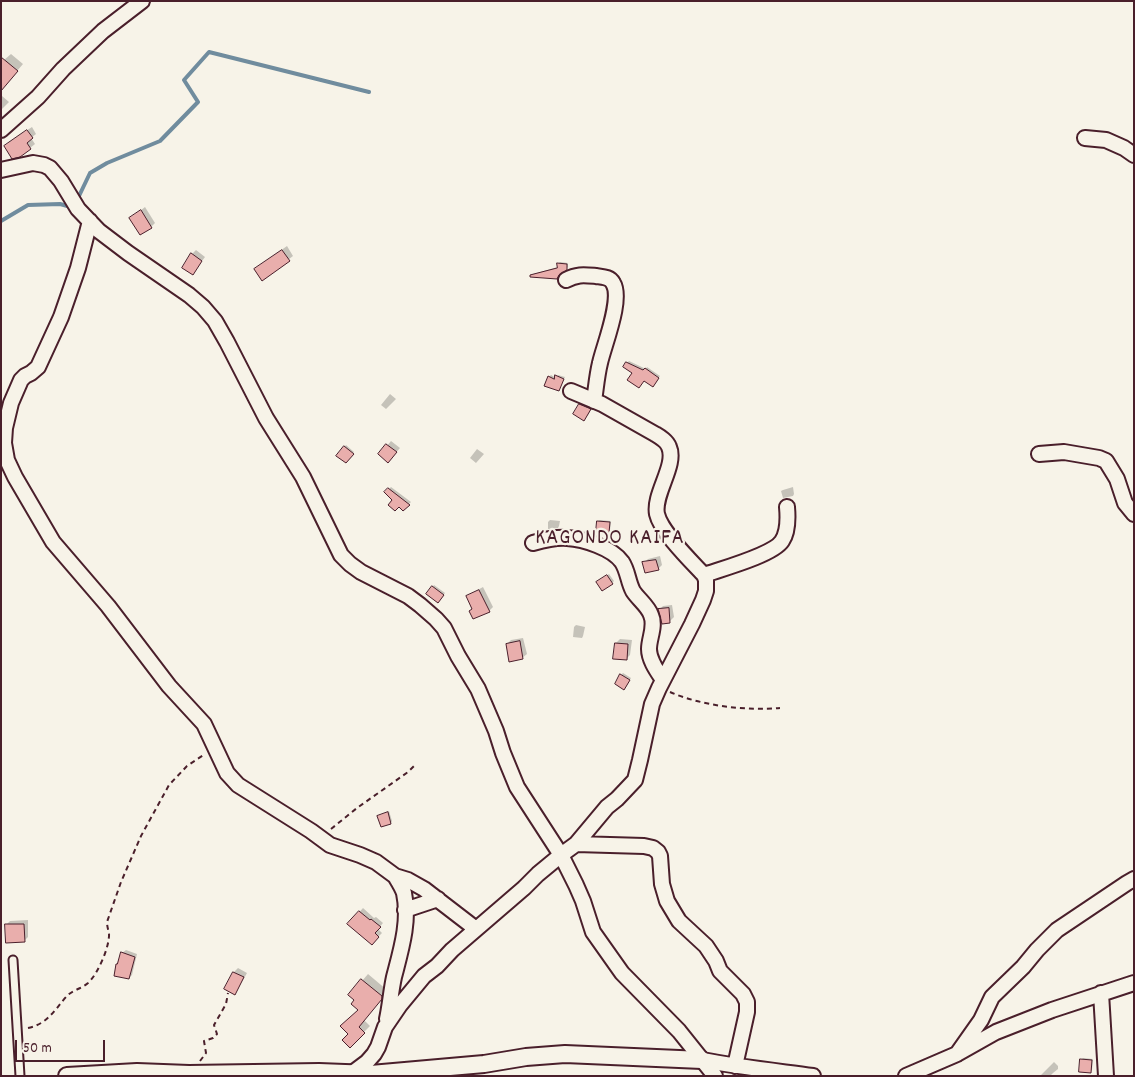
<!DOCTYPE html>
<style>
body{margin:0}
#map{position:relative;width:1135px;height:1077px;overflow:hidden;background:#f7f3e8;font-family:Dekko,sans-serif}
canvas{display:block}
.frame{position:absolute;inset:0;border:2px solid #4a1f2b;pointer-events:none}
.scale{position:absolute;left:15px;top:1040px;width:90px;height:22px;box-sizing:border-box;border:2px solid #4a1f2b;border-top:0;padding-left:6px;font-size:15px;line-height:18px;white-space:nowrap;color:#4a1f2b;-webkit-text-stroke:4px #f7f3e8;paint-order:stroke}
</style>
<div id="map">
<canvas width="1135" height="1077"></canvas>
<div class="frame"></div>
<div class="scale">50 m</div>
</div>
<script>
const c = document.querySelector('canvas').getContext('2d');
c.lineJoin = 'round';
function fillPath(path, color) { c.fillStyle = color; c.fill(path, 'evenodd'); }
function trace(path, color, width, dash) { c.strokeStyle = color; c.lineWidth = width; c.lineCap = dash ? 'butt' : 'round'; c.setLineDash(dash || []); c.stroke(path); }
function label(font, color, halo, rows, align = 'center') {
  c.font = font + ' Dekko,sans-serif'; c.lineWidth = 4.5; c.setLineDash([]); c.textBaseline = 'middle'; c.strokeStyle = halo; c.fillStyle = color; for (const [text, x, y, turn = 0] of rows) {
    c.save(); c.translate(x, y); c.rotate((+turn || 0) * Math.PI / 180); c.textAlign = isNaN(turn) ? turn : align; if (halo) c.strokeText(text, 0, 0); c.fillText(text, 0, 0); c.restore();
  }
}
fillPath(new Path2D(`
 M11,54L23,64L1,90L4,60Z
 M1,96H2L9,102L1,110Z
 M32,127L36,134L31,138L35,144L20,156L9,142Z
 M145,207L155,223L151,227L131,218Z
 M287,246L293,256L263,279L260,265Z
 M196,250L205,257L193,273L192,254Z
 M560,262L568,263V267L560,273L557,277L531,276L533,274L558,267V264Z
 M629,361L646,369L647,367L660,376L654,384L627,363Z
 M551,375L556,378L558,375L565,377L559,390L549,377Z
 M390,394L396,399L386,409L381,405Z
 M584,400L594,405L588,415L584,419L580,405Z
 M391,441L400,448L392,457L380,454Z
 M346,445L354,452L346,462L338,455Z
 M477,449L484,454L476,463L470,458Z
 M391,487L411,502L403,510L386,492Z
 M793,487L794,494L793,496L783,498L781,491L783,490Z
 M550,520L560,521L559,526L558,528L548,529V522Z
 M600,520L611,521L610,530L609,532L598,521Z
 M660,556L662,565L658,569L644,563L648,559Z
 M609,574L614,581L612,583L599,581Z
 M434,585L445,593L440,600L428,594Z
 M483,587L493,607L489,611L473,608L468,597L472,593Z
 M672,605L674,617L670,621L659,610L663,606Z
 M576,625L585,627L583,636L582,638L573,637L574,627Z
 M523,638L527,654L522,658L507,644L511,640Z
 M620,639L632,640L630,655L626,659L616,643Z
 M623,673L631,678L626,687L621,675Z
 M389,811L392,821L391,823L382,826L379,816Z
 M363,908L374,918L376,917L383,923L378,929L382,933L372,943L349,924Z
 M28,920V937L24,941L6,925L10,921Z
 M126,950L137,954L132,975L129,978L122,953Z
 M238,968L247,973L238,989L234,993L225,988L234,972Z
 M368,974L387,990V992L364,1020L370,1026L350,1046L349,1034L359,1009L356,1000L350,995Z
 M1083,1058L1093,1059L1092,1070L1090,1072L1081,1060Z
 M1054,1062L1058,1066V1069L1053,1073L1050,1076H1040Z`), '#0003');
trace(new Path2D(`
 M79,196L90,173L107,163L160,141L198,102L184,80L209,52L369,92
 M1,221L28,205L60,204L71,207`), '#708c9e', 4);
const building = new Path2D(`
 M1,57L18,71L1,91Z
 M27,130L33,138L27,143L31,149L20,157L12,159L4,146Z
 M141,210L152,228L140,235L129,218Z
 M282,250L290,261L262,281L254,269Z
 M191,253L202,261L193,275L182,268Z
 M557,263L567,264V270L559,275L557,279L530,277V275L557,268Z
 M626,362L643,370L645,368L659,378L653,387L644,381L639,388L627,380L632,373L623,367Z
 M555,375L564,379L559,391L544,386L548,376L554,379Z
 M579,404L591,409L584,421L573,414Z
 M386,444L397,452L388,463L378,454Z
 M344,446L354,454L346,463L336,456Z
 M388,488L410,505L403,511L399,507L395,511L388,505L392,500L384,492Z
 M597,521L610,522L609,533L596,532Z
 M656,560L659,570L645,573L642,562Z
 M607,575L613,584L602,591L596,582Z
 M432,586L444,595L438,603L426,594Z
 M479,590L490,612L473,619L469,611L472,609L466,596Z
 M669,608L670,623L662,624L658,609Z
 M520,641L523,659L509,662L506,644Z
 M615,643L628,644L627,660L613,659Z
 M620,674L630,680L624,690L615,684Z
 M388,812L391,824L381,827L377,816Z
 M359,911L370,920L371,919L381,927L375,933L379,937L372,945L347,924Z
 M5,924H24L25,942L6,943Z
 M121,952L135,957L129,979L114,976L116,964H117Z
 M233,972L244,977L235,995L224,989Z
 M361,979L382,996V999L359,1027L365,1033L350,1048L342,1040L348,1034L340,1026L358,1010L351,1004L354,1000L348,995Z
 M1080,1059L1092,1060L1091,1073L1079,1072Z`);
fillPath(building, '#e9aeac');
trace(building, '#4a1f2b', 1);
const service = new Path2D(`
 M13,960L20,1076`);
const minor = new Path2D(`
 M1,130L38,97L63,69L103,31L142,1
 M1085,138L1106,140L1124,148L1134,155
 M1,170L33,163L44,165L50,168L61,181L78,209L99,231L128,253L189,295L203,307L215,321L227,342L266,418L303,477L341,555L350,564L361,572L408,596L420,605L436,619L444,628L458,656L478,689L496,731L503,753L517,787L561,855L576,885L583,901L593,932L622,973L679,1031L715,1076
 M90,221L78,268L61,317L38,367L31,373L25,376L21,380L11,403L5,428L4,443L7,460L15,477L53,542L108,606L169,686L204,724L227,773L238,785L311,831L330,845L360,855L376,862L395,876L408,880L424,889L476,929
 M566,280C577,274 584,275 596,276C603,277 610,277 613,283C623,299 604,345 600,363C597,375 596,388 594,401
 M1039,454L1064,452L1099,458L1106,461L1117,479L1125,503L1134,514
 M533,543C544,540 556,537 567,538C584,539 612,548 622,562C628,571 628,582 633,591C638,599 648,606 651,615C656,626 649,638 649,649C649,660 657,671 663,680
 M704,575C721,569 773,555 782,541C788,532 788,518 787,507
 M576,844L644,846L653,848L658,852L660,856L662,884L667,901L679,921L706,946L716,961L720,971L743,994L747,1002V1012L735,1066
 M405,910L438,899
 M1101,993L1106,1076
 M387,1019C390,1005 391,991 394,977C401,950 410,921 404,893C402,887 398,881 395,876
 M957,1054L981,1020L992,997L1023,967L1037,950L1057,930L1127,883L1134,879
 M702,1060C739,1067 776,1071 813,1076
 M351,1074L367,1062L374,1054L378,1047L385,1027L400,1005L424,976L437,966L452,950L524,888L538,874L561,855L576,844L607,807L617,799L635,780L640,760L652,704L659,688L692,624L703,600L706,591V580L704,575C691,561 661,532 657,514C653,494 677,465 669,447C667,441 660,437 655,434L602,404L571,391
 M906,1076L957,1054L996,1032L1052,1010L1134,983`);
const tertiary = new Path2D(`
 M67,1076L137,1072L189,1074L319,1072L371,1074L484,1064L526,1057L565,1054L702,1060`);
trace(service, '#4a1f2b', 11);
trace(minor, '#4a1f2b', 18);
trace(tertiary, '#4a1f2b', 20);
trace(new Path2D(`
 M670,692C702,706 747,711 780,708
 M331,829L357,808L408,772L415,765
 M28,1028C47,1024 54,1011 66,997C72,990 81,989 88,983C98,974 110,946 109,933C108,929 107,926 107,922L121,882L141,836L169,785L187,766L205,754
 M200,1061L206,1053L204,1041L213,1038L217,1034L214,1025L226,1004L228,993`), '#4a1f2b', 2, [5, 4]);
trace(service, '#f7f3e8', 7);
trace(minor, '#f7f3e8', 14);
trace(tertiary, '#f7f3e8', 16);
c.letterSpacing = '1px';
label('22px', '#4a1f2b', '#f7f3e8', [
 ["KAGONDO KAIFA",610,540]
]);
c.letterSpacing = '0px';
</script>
